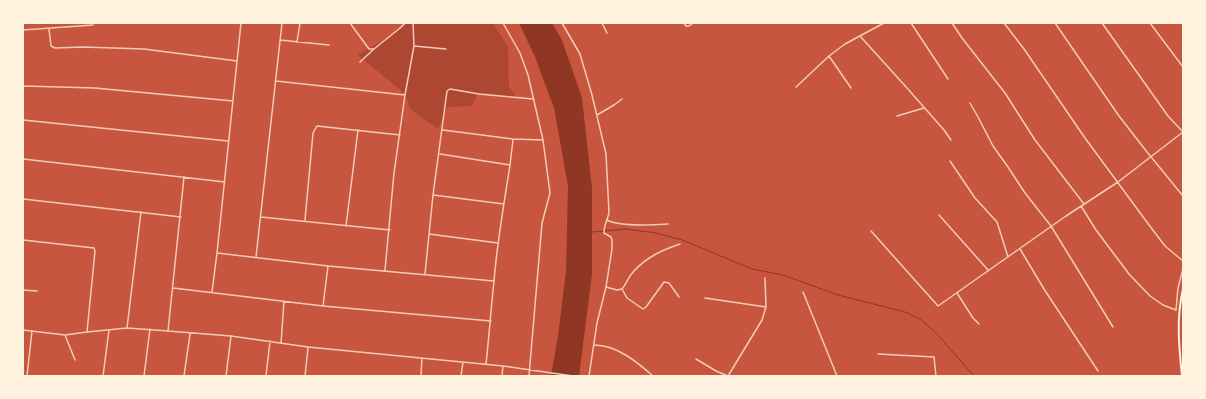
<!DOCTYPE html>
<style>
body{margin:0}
#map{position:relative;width:1206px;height:399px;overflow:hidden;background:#c8553d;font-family:"Crimson Pro",serif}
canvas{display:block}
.frame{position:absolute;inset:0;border:24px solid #fff3e0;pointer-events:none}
</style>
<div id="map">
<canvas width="1206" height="399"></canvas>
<div class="frame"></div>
</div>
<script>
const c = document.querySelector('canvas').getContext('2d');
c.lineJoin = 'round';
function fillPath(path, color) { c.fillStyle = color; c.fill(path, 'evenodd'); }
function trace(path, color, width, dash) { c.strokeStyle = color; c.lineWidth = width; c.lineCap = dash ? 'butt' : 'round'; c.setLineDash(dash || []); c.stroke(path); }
fillPath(new Path2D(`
 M406,23H493L508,47L509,87L517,98L478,93L472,106L447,107L438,129L411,110L404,93L358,55L403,28Z`), '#ae4732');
fillPath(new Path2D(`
 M519,23H552L562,40L582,98L592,188V274L579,376H551L558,336L566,271L568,186L554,108L535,57Z`), '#8f3625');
trace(new Path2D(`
 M592,232L626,229L656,233L682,240L752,269L783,275L838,295L905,312L920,319L937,334L974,376`), '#8f3625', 1);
trace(new Path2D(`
 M350,23L369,49H374L400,28L405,23
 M503,23L520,53L528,75L543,140L550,193L542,223L529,376
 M562,23L580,54L592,95L606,154L609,213C607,221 604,225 604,233L611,237L612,240V249L606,287L597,323L589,376
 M602,23L607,33
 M684,23L686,26H689L693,23
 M911,23L948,79
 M952,23L962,38L1005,93L1035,140L1084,204
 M1004,23L1024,49L1085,138L1149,225L1165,246L1183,261
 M1055,23L1119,116L1147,152L1183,196
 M1102,23L1168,116L1183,132
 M1150,23L1183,67
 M49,29L51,46L55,48L83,47L144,49L237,61
 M23,30L93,25
 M860,36L907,88L944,130L951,140
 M280,40L329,45
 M297,42L300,23
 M414,46L446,49
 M829,56L851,88
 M360,62L374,49
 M276,81L405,95
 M23,86L95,88L233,101
 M796,87L829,56L845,44L884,23
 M970,103L978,117L993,146L1008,167L1025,193L1051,226L1113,327
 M597,115L614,105L622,99
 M897,116L924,108
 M23,120L228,141
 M443,130L513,139L543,140
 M440,154L510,165C504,204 497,243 494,281C491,309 489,337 486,364
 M23,159L225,182
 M950,161L975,198L997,222L1008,257
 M510,165L513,140
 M433,195L504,204
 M23,199L181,217
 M1081,206L1096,230L1129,274L1150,296L1163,305L1176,310L1178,288L1183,269
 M939,215L988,270
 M261,217L390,230
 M305,220L313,133L317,126L400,135
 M607,220C620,227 653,225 668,224
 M346,226L358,130
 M871,231L938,306L1066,216L1118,182L1183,132
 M429,234L498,243
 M23,240L94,248L95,251L87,332
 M1020,249L1044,289L1098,371
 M217,253L328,266L494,281
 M256,257L282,23
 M385,270L394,173L405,95L414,46L413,23
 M425,274L433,195L447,91L450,89L479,94L533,99
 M606,287L617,290L622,289C627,283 628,277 634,271C647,257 662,250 680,244
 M173,288L323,306L491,321
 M622,289L627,298L643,309L646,307L664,282L669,283L679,297
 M23,290L37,291
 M212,292L217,253L241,23
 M803,292L837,376
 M957,293L973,318L979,324
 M705,298L766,307
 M323,306L328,266
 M127,328L141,212
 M23,330L65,335L87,332L127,328L168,331L231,336L308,347L503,366L573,376
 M168,331L184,177
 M65,335L75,360
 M281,343L284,301
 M594,345C617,345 637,362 653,376
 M878,354L934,357L936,376
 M696,359L716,371L728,376
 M27,376L32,331
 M103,376L109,330
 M144,376L150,329
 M184,376L190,334
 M226,376L231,336
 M266,376L270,341
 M305,376L308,348
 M421,376L422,358
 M461,376L463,362
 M502,376L503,366
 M728,376L762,320L766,307L765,278`), '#f1ccb7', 1.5);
trace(new Path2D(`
 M1182,376C1179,347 1176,318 1183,289`), '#fff3e0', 2);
</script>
